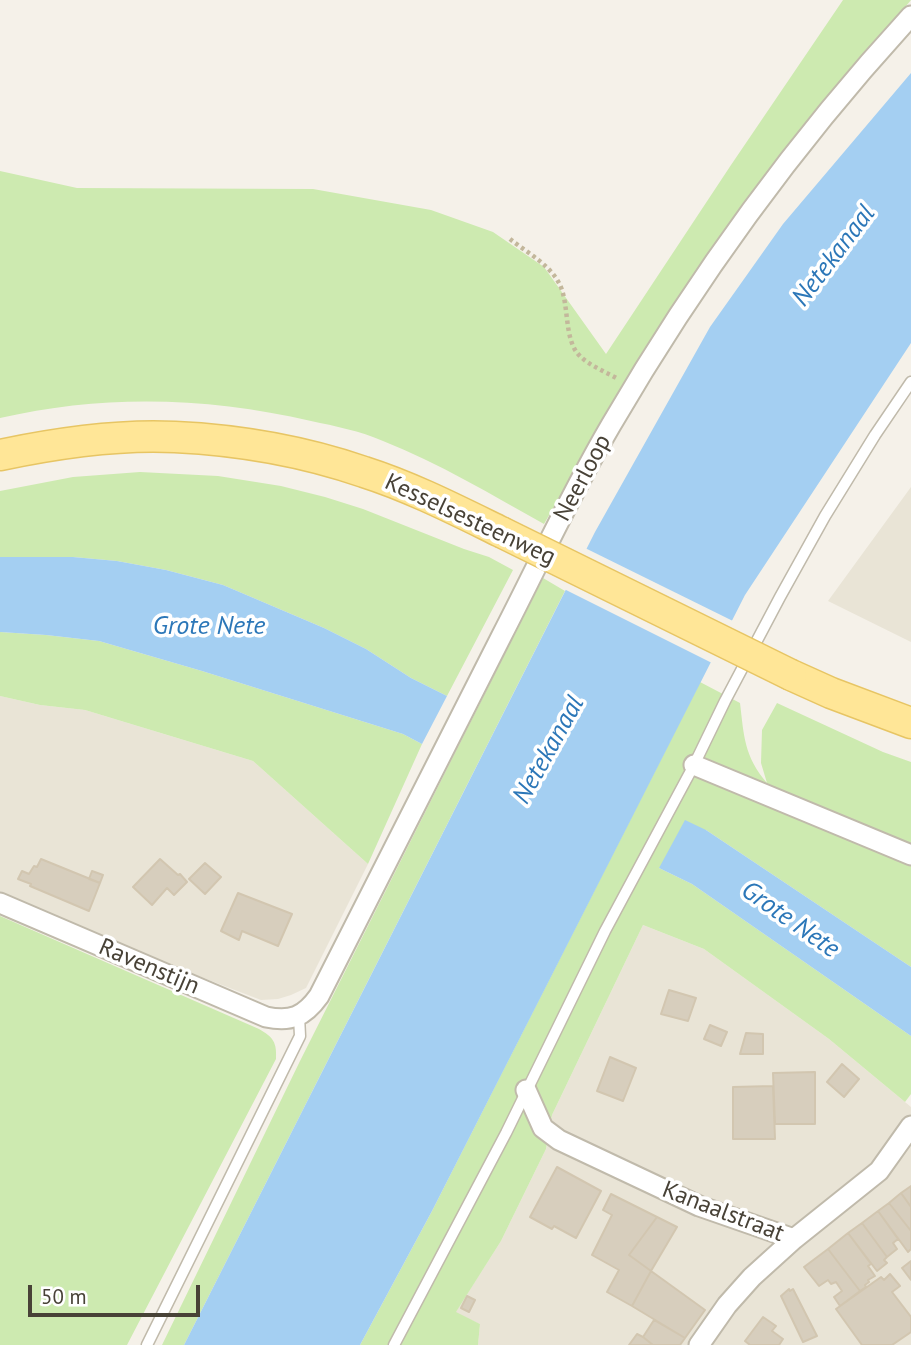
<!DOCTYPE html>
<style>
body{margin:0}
#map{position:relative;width:911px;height:1345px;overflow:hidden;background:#f5f1e9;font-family:"PT Sans",sans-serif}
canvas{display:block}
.scale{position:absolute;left:28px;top:1285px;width:172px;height:32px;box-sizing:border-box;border:4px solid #484237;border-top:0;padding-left:9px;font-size:21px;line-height:24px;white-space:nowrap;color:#484237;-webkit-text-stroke:5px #fff;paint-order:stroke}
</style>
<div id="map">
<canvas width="911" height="1345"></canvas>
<div class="scale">50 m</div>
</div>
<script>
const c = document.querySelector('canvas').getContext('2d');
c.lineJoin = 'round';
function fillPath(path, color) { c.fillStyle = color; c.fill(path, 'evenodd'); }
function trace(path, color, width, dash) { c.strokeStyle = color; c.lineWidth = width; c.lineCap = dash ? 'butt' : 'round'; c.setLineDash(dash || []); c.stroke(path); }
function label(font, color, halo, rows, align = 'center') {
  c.font = font + ' "PT Sans",sans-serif'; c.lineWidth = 7; c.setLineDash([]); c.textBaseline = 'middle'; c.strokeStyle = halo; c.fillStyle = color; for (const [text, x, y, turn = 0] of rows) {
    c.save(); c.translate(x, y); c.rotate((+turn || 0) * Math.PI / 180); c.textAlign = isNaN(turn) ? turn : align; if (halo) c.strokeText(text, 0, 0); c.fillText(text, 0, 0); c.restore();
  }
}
fillPath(new Path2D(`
 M911,487V642L828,601Z
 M0,696L40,705L85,710L253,761L368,864L306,988L291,995L278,999L261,1000L0,900Z
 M643,925L704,949L829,1039L911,1107V1345H478L480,1324L455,1313L501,1241L546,1149L552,1115Z`), '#e9e4d6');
fillPath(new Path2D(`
 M843,0H911L753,192L627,380L544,524C492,495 439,463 383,441C360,431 335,426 311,421C209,397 103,394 0,418V171L77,188L313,189L431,210L493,232L544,267L606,354L731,165Z
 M140,472L218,476L281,486L325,497L363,509L464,549L489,557L513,570L447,696L411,678L366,649L324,628L223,585L166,570L117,561L73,557H0V491L73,477Z
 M543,578L565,591L184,1345H162L300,1061Z
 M0,632L46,635L99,641L202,671L403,734L422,744L368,864L253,761L85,710L40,705L0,696Z
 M700,682L740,703C744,736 744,756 767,783L761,763L762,730L777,703L883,752L911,762V967L706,830L659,868L692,884L911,1036V1094L905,1102L829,1039L704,949L643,925L552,1115L546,1149L501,1241L456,1312L480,1324L478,1345H360L432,1211Z
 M0,916L259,1029C273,1037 277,1042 276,1059L127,1345H0Z`), '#cdeab0');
fillPath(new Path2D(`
 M911,73V343L745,595L432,1211L360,1345H184L595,532L710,327L783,224Z
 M0,557H73L117,561L166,570L223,585L324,628L366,649L411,678L447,696L422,744L403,734L202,671L99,641L46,635L0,632Z
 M685,820L706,830L911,967V1036L692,884L659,868Z`), '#a4cff2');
fillPath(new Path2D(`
 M583,547L735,622L714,664L562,588Z`), '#f5f1e9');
const building = new Path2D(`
 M41,859L100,883L89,911L30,886L31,884L18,879L22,871L29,874L34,866L37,867Z
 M160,859L178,875L180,874L187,882L174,895L167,888L152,905L133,887Z
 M205,863L221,877L205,894L189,879Z
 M92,871L103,875L100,883L89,879Z
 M238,893L292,914L278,946L242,931L239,940L221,931Z
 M669,990L696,998L688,1021L661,1014Z
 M710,1025L727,1032L721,1046L704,1039Z
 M746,1033L763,1034V1054H740Z
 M610,1057L636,1068L623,1101L597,1091Z
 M842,1064L859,1079L844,1097L827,1082Z
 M815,1072V1124H775L773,1073Z
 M773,1086L775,1139H733V1087Z
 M557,1167L601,1191L576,1238L554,1226L552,1229L530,1217Z
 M911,1186V1207L901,1193Z
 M901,1193L911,1207V1231L889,1203Z
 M611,1194L657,1217L629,1255L651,1271L632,1306L607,1292L619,1270L592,1255L612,1215L603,1210Z
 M889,1203L911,1231V1249L908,1252L878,1211Z
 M878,1211L898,1239L893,1243L897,1249L887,1257L862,1223Z
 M657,1217L677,1227L651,1271L629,1255Z
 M862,1223L887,1257L884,1260L887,1263L877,1271L848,1233Z
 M848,1233L871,1264L868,1266L875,1276L868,1280L869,1282L865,1285L866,1287L860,1291L828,1249Z
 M828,1249L860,1291L840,1306L834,1297L842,1291L836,1282L831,1284L828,1280L819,1286L804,1267Z
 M911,1261V1280L902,1268Z
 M651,1271L705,1310L685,1338L632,1306Z
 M890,1274L900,1286L892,1292L911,1317V1332L892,1345H862L836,1309L881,1277L884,1280Z
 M789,1289L790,1291L793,1289L817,1336L803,1342L781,1296Z
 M467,1296L475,1300L469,1312L461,1308Z
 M763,1317L776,1326L772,1331L783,1339L779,1345H750L745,1341Z
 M654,1320L685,1338L680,1345H653L643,1337Z
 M637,1334L643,1337L653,1345H629Z`);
fillPath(building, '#d7cebd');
trace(building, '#d2c6b0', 2);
const service = new Path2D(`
 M147,1345L300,1036L299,1016
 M394,1345L506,1133L605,931L694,765L725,701L780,597L825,516L875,435L911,382`);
const minor = new Path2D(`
 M694,765L911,855
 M0,903L266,1017C291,1022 304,1017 319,996C380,876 441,755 502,635C538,565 571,493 611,425C696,279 797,140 911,16
 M526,1090L543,1128L559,1140L699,1206L794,1239
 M699,1345L727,1305L752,1277L794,1239L879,1171L911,1126`);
const primary = new Path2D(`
 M0,455C57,443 117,434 175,437C239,440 303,451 364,472C411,487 456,510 501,532
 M791,675L831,693L911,723`);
trace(service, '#c0baab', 13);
trace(minor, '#c0baab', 23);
trace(primary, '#e7c564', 33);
trace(new Path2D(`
 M510,239C526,252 549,264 559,283C570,303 563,340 580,356C590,366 606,372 618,379`), '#c3b79b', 4.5, [3.5, 3.5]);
trace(service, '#fff', 10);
trace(minor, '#fff', 19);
trace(primary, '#ffe697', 30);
const primaryBridge = new Path2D(`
 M501,532L791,675`);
trace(primaryBridge, '#e7c564', 33, []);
trace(primaryBridge, '#ffe697', 30);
label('24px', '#484237', '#fff', [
 ["Neerloop",583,478,-62],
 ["Kesselsesteenweg",470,520,25],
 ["Ravenstijn",149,967,23],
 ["Kanaalstraat",723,1212,21]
]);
label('italic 26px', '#2c77b8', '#fff', [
 ["Netekanaal",834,256,-53],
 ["Grote Nete",209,627],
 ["Netekanaal",549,750,-61],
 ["Grote Nete",790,920,35]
]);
</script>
